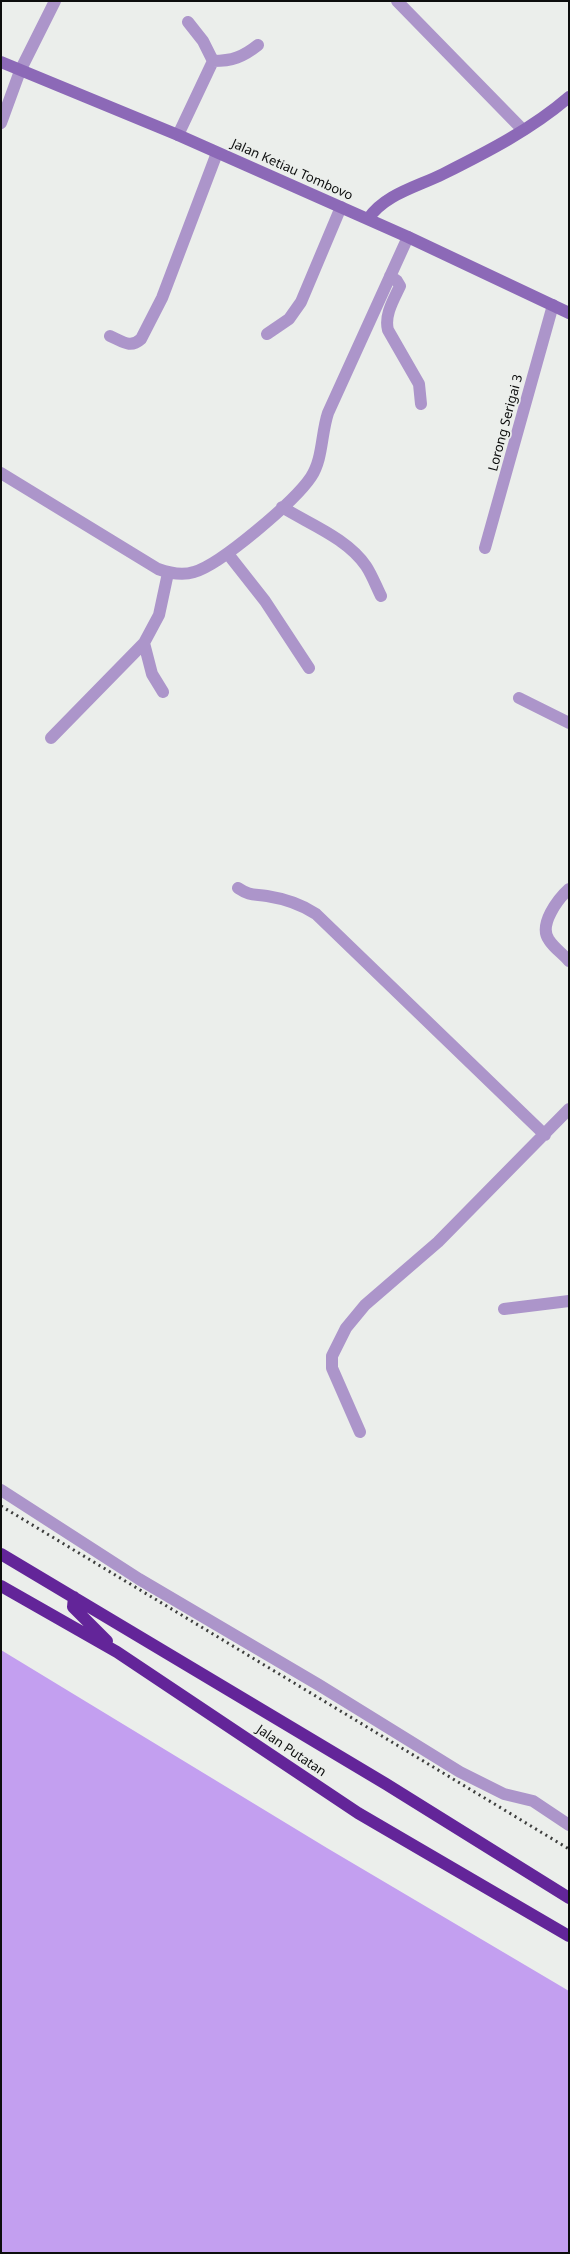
<!DOCTYPE html>
<style>
body{margin:0}
#map{position:relative;width:570px;height:2254px;overflow:hidden;background:#ebeeeb;font-family:"Noto Sans",sans-serif}
canvas{display:block}
.frame{position:absolute;inset:0;border:2px solid #0d0e0e;pointer-events:none}
</style>
<div id="map">
<canvas width="570" height="2254"></canvas>
<div class="frame"></div>
</div>
<script>
const c = document.querySelector('canvas').getContext('2d');
c.lineJoin = 'round';
function fillPath(path, color) { c.fillStyle = color; c.fill(path, 'evenodd'); }
function trace(path, color, width, dash) { c.strokeStyle = color; c.lineWidth = width; c.lineCap = dash ? 'butt' : 'round'; c.setLineDash(dash || []); c.stroke(path); }
function label(font, color, halo, rows, align = 'center') {
  c.font = font + ' "Noto Sans",sans-serif'; c.lineWidth = 3.5; c.setLineDash([]); c.textBaseline = 'middle'; c.strokeStyle = halo; c.fillStyle = color; for (const [text, x, y, turn = 0] of rows) {
    c.save(); c.translate(x, y); c.rotate((+turn || 0) * Math.PI / 180); c.textAlign = isNaN(turn) ? turn : align; if (halo) c.strokeText(text, 0, 0); c.fillText(text, 0, 0); c.restore();
  }
}
fillPath(new Path2D(`
 M1,1650L327,1848L569,1991V2253H1Z`), '#c39ff0');
trace(new Path2D(`
 M397,1L523,130
 M213,61C232,61 243,57 258,45
 M1,123L20,71L55,1
 M178,135L213,61L203,41L188,22
 M390,276L397,281L400,286C394,299 384,315 388,330L419,384L421,404
 M267,334L289,319L301,302L341,207
 M110,336C122,341 130,349 141,339L162,298L217,153
 M1,473L158,569C169,573 182,576 194,572C220,565 295,501 311,477C323,459 321,434 328,413L408,237
 M282,507C309,524 347,538 366,566C372,575 376,586 381,596
 M485,548L553,305
 M228,554L265,601L309,668
 M163,692L152,674L144,643L159,615L168,573
 M519,698L569,723
 M51,738L144,643
 M238,888C250,896 253,894 267,896C286,899 301,904 316,914L545,1135
 M569,889C558,899 538,925 549,940C554,948 563,954 569,961
 M504,1309L569,1301
 M360,1432L332,1368V1356L346,1328L365,1305L438,1242L569,1109
 M1,1490L139,1579L319,1685L460,1772L504,1794L533,1801L569,1825`), '#ac95ca', 12);
trace(new Path2D(`
 M1,62L178,135L408,237L569,313
 M368,219C385,194 417,187 443,174C487,152 532,129 569,97`), '#8c69b7', 12);
trace(new Path2D(`
 M1,1554L386,1784L569,1898
 M1,1586L117,1652L358,1813L569,1936
 M74,1597L73,1607L107,1641`), '#632599', 12);
trace(new Path2D(`
 M1,1506L569,1849`), '#3d3e3d', 3, [2, 4]);
label('13px', '#0d0e0e', '#ebeeeb', [
 ["Jalan Ketiau Tombovo",292,170,24],
 ["Lorong Serigai 3",506,423,-75],
 ["Jalan Putatan",291,1751,34]
]);
</script>
